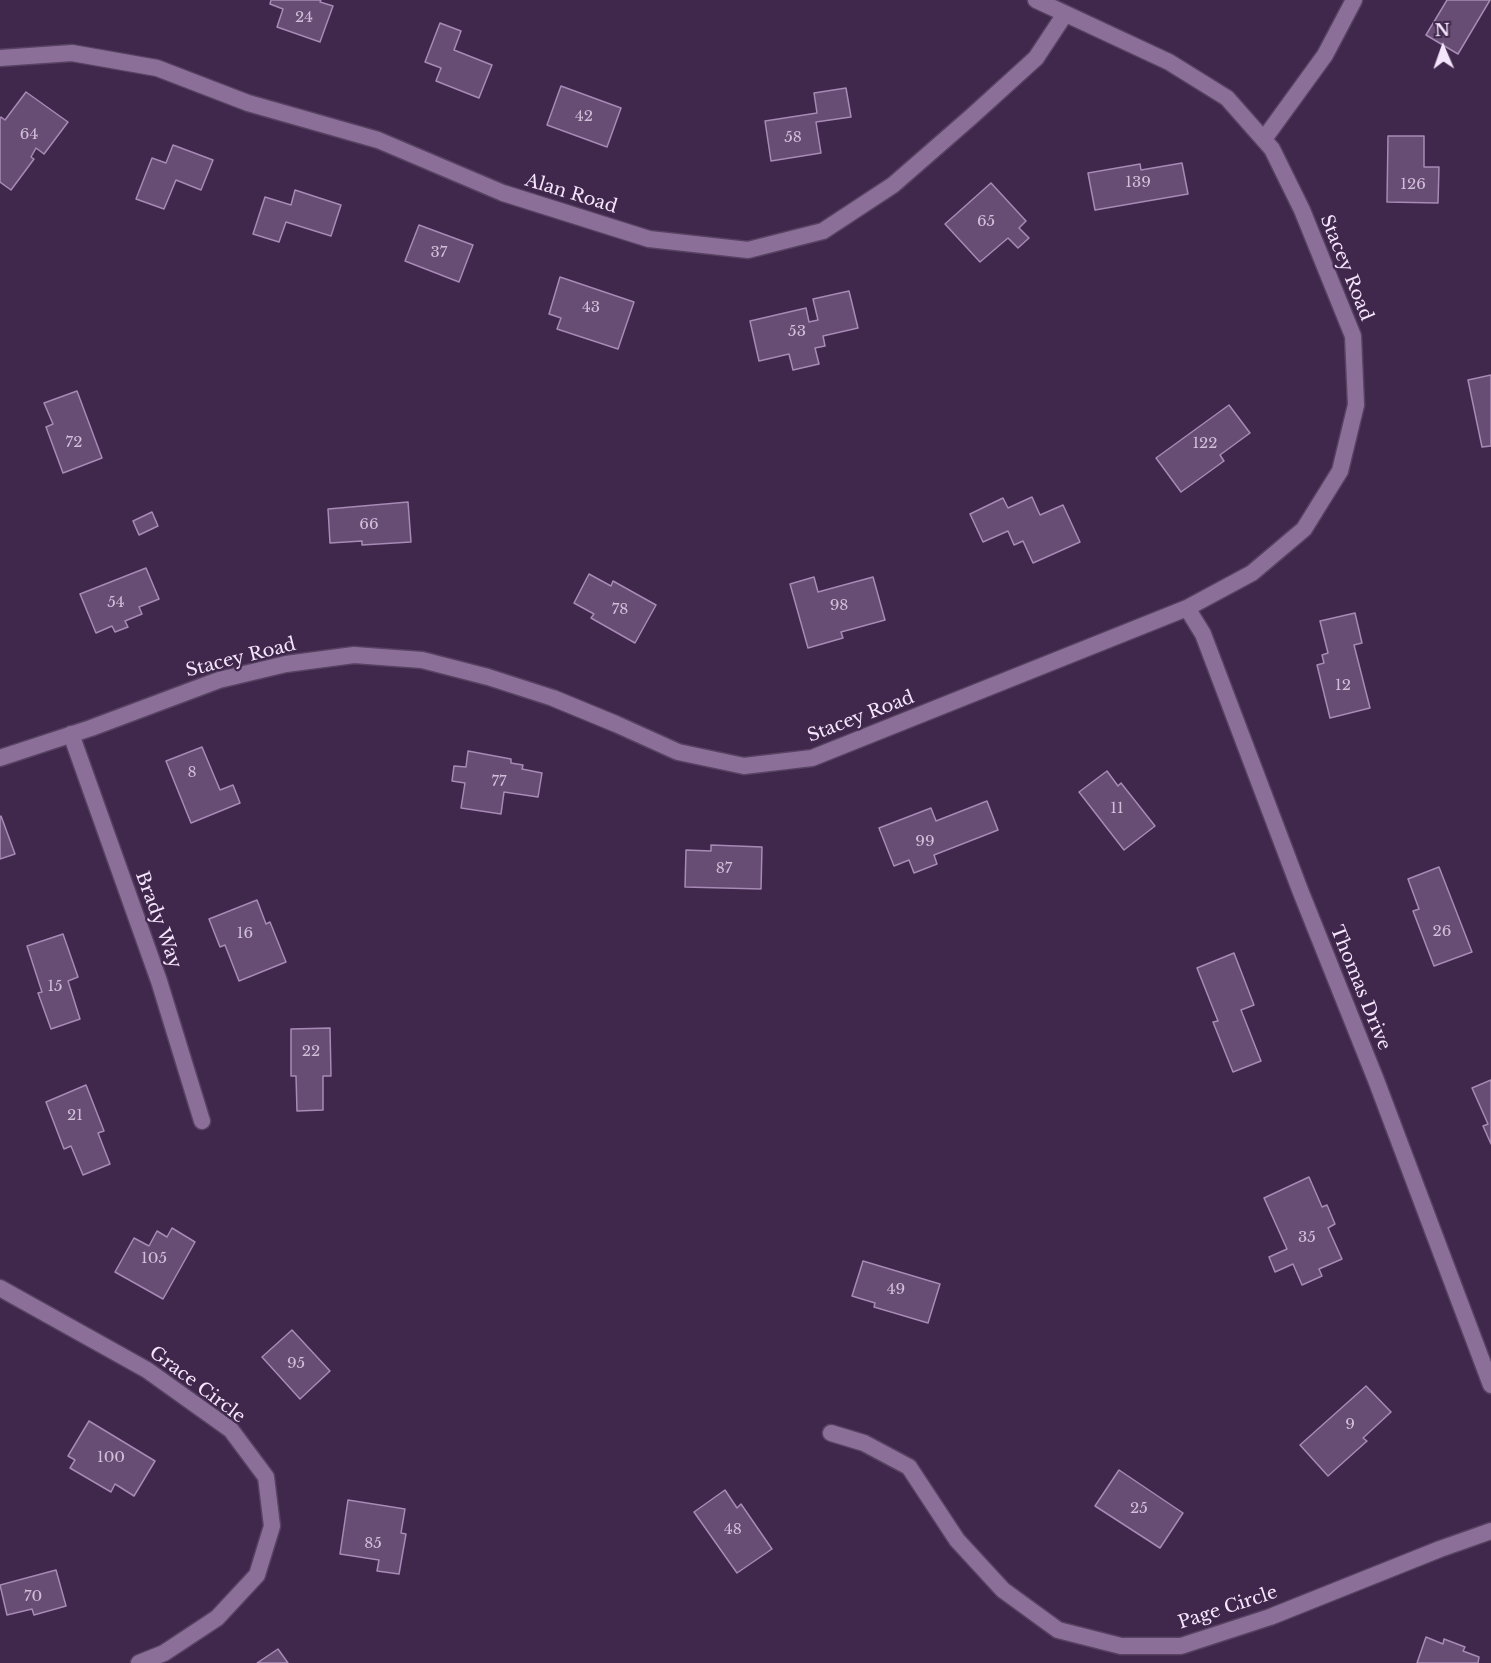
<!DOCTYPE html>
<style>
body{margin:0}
#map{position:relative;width:1491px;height:1663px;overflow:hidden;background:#40274c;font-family:"Libre Baskerville",serif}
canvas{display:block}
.north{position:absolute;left:1413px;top:18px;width:60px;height:60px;-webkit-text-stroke:4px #40274c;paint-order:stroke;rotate:358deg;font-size:16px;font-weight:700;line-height:24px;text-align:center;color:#f4e5fc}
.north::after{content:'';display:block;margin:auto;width:21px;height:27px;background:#f4e5fc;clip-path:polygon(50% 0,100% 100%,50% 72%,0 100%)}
</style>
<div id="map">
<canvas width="1491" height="1663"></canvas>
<div class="north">N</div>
</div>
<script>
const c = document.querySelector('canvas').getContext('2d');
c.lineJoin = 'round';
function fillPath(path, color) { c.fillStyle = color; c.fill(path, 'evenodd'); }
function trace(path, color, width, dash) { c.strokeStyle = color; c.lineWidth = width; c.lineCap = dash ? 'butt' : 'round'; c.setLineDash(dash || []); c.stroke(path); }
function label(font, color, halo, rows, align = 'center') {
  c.font = font + ' "Libre Baskerville",serif'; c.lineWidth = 4.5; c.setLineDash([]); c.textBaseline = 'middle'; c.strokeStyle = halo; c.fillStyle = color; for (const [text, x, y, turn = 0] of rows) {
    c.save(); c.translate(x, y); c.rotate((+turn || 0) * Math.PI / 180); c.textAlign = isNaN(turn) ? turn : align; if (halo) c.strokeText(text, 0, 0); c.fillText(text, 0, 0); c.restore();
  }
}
const building = new Path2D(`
 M271,0H321L320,2L333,6L320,42L277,27L283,9L270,4Z
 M1447,0H1490L1458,54L1426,35Z
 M440,23L461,31L454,50L492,65L479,98L436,81L441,68L425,62Z
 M561,86L621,108L607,147L547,125Z
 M846,88L851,117L816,122L821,153L771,161L765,121L817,113L814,93Z
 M26,92L68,122L44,154L36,148L31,157L34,159L11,190L0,182V119L1,117L5,120Z
 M1388,136H1424V167H1439L1438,203L1387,202Z
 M173,145L213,160L201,190L176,180L164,209L136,199L152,158L166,163Z
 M1182,163L1188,194L1095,210L1088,173L1140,164L1141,170Z
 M991,183L1026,221L1019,228L1029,238L1018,248L1008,238L980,262L945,224Z
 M295,190L341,205L331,236L286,222L279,242L253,234L265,197L291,205Z
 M419,225L473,245L459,282L405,261Z
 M560,277L634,302L618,349L557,329L561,318L549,314Z
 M849,291L858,328L823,336L825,346L815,348L819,364L793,370L789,354L759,361L750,321L806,308L809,322L818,320L813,299Z
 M1491,375V446L1482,447L1468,380Z
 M77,391L102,458L63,473L46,427L53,424L44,403Z
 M1229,405L1250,433L1220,455L1224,461L1181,492L1156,458Z
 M1032,497L1040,515L1063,505L1080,542L1033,563L1023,541L1014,545L1008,531L983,542L970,514L1003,498L1008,508Z
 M408,502L411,542L362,545V541L330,543L328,509Z
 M152,512L158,526L139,535L133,521Z
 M146,568L159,599L139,607L142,614L125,621L128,627L115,632L112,626L96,633L80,594Z
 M589,574L611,586L613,581L656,605L635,643L591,618L594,614L574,603Z
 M814,577L818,592L873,577L885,620L841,632L843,638L808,648L790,584Z
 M1355,613L1362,643L1354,645L1370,708L1330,718L1317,665L1324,663L1322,655L1328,653L1320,621Z
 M202,747L220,790L233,785L240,803L191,823L166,761Z
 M468,751L511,759V763L523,765L522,769L542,773L538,797L504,792L501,814L461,808L465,783L452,781L454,766L466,767Z
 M1107,771L1118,786L1121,783L1155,826L1124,850L1079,792Z
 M987,801L998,830L934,855L937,864L914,873L909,860L894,866L879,828L931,808L936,821Z
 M1,816L15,854L0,859V817Z
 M711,845L762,847L761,889L685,887L686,850L711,851Z
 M1439,867L1472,952L1434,966L1413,911L1419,909L1408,879Z
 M257,900L266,924L270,922L286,962L239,981L225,945L220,947L209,919Z
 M63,934L78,977L68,981L80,1019L51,1029L38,993L42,992L27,946Z
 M1234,953L1254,1005L1241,1010L1261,1061L1233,1072L1213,1022L1218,1021L1197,968Z
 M330,1028L331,1076H323V1110L297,1111L296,1076H291V1029Z
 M1491,1080V1144L1483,1126L1488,1124L1472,1088Z
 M86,1085L104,1131L98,1133L110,1164L83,1175L71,1146L64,1149L46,1102Z
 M1309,1177L1322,1207L1327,1205L1335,1224L1328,1228L1342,1259L1319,1269L1322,1276L1302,1285L1293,1264L1275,1272L1269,1257L1287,1249L1264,1198Z
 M172,1228L195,1242L163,1299L115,1272L134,1238L149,1246L157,1231L167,1237Z
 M863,1261L940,1284L928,1323L874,1307L875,1303L852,1296Z
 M292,1330L330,1371L300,1399L262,1357Z
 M1366,1386L1391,1412L1363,1438L1367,1441L1328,1476L1300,1445Z
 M89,1421L155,1461L134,1496L115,1484L111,1492L70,1468L75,1460L68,1456Z
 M1119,1470L1183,1513L1160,1548L1095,1506Z
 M725,1490L737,1508L741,1504L772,1549L737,1573L694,1512Z
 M348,1500L405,1509L401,1533L406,1534L399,1574L377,1571L379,1560L340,1554Z
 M56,1570L66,1606L34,1615L32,1609L7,1615L0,1585Z
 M1426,1637L1443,1644L1444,1639L1465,1647L1463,1651L1479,1657L1478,1663H1417Z
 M278,1649L288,1663H257Z`);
fillPath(building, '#674c73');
trace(building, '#a78ab5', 1.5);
const minor = new Path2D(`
 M0,58L72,53L157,68L248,103L378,140L503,193L649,239L748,250L823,231L893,185L971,117L1036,58L1065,14
 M1264,139L1325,55L1354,0
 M1187,608L1203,634L1300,890L1376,1080L1491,1385
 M71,734L159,981L202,1121
 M0,758L91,728L219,680L286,664L354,655L422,660L488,677L553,698L616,724L678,752L744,766L812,758L1187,608L1252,573L1304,529L1340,471L1356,405L1353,336L1302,210L1272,149L1227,98L1169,62L1036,0
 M0,1288L147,1370L231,1430L266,1477L272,1526L257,1575L217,1618L164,1653L139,1663
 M831,1433L864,1443L909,1467L957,1540L1003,1590L1058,1630L1121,1646H1181L1270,1617L1440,1549L1491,1531`);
trace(minor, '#574262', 19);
trace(minor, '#8b6f99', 16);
label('15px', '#d1bfda', null, [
 ["24",304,18],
 ["42",584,117],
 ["64",29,135],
 ["58",793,138],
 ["139",1138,183],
 ["126",1413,185],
 ["65",986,222],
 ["37",439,253],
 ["43",591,308],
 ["53",797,332],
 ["72",74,443],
 ["122",1205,444],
 ["66",369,525],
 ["54",116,603],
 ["98",839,606],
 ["78",620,610],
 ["12",1343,686],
 ["8",192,773],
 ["77",499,782],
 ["11",1117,809],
 ["99",925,842],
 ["87",724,869],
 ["26",1442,932],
 ["16",245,934],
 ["15",55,987],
 ["22",311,1052],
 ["21",75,1116],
 ["35",1307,1238],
 ["105",154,1259],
 ["49",896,1290],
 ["95",296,1364],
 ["9",1350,1425],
 ["100",111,1458],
 ["25",1139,1509],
 ["48",733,1530],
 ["85",373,1544],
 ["70",33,1597]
]);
label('18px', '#f4e5fc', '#40274c', [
 ["Alan Road",571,194,17],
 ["Stacey Road",1346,268,68],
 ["Stacey Road",241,658,-14],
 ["Stacey Road",861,717,-21],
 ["Brady Way",158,920,70],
 ["Thomas Drive",1360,988,68],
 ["Grace Circle",197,1385,37],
 ["Page Circle",1228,1608,-18]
]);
</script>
